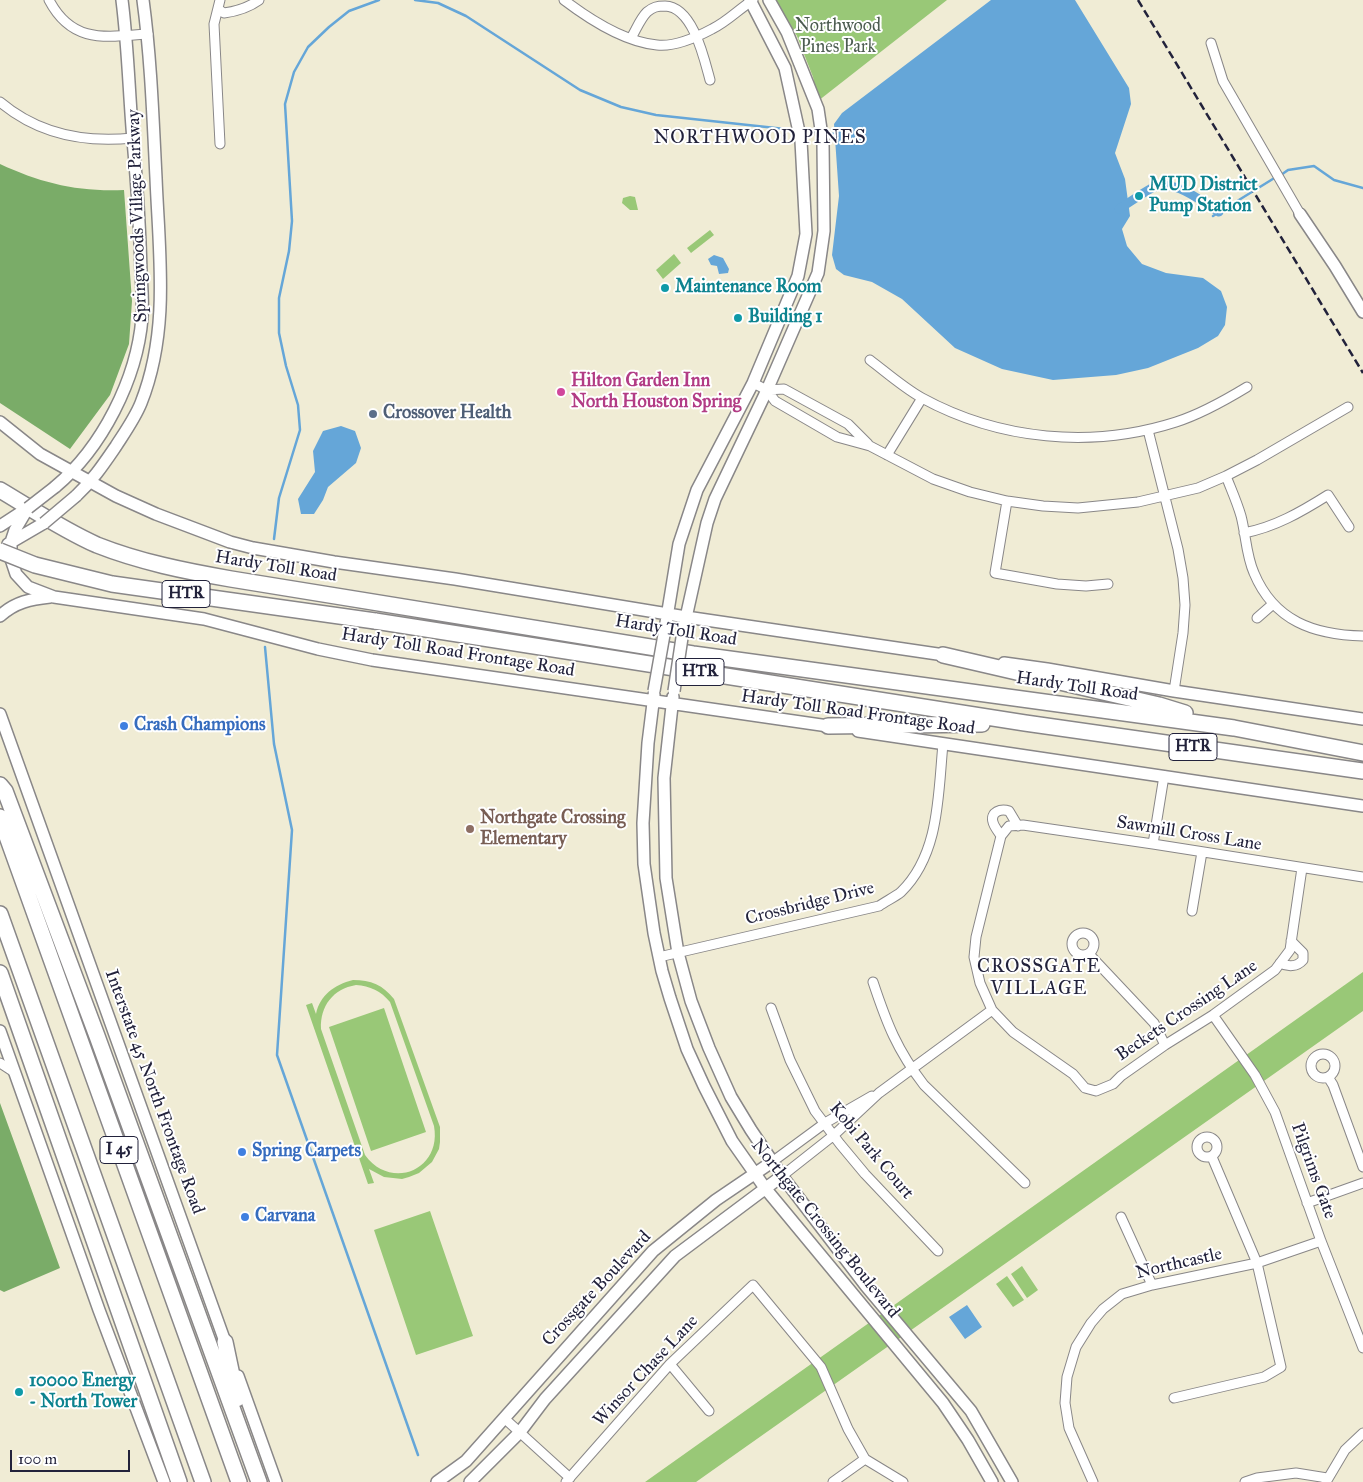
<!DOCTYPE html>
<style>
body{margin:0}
#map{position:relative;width:1363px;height:1482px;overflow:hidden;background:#f0ecd5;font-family:"IM FELL Great Primer",serif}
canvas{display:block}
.scale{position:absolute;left:10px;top:1450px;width:120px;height:22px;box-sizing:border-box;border:2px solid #22223b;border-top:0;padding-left:6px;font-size:15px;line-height:18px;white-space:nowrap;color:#22223b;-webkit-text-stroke:4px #fff;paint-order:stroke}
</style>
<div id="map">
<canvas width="1363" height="1482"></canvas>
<div class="scale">100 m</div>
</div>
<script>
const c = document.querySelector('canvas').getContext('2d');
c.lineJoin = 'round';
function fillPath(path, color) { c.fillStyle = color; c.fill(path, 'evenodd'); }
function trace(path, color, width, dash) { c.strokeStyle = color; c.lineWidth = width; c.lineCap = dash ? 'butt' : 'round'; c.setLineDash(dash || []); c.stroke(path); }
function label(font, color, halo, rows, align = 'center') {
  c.font = font + ' "IM FELL Great Primer",serif'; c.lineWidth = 4; c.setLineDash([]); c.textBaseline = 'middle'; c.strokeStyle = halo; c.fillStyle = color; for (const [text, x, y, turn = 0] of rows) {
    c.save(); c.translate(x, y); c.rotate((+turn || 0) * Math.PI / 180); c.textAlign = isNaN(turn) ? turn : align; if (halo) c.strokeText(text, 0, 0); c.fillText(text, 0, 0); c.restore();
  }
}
fillPath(new Path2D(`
 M774,0H947L818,101L813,77L797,36Z
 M630,196L635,197L638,210H630L622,203L623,198Z
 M710,230L714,235L691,253L687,248Z
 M674,254L681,263L663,279L656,270Z
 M1363,972V1011L696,1482H645Z
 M353,980C371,980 383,985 394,999L440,1127V1142L439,1149L432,1162L419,1173L409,1177L402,1179L384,1177L369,1169L374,1183L368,1184L306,1005L312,1003L316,1014C320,995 334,985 353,980ZM356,985C370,986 381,991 390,1002L434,1126C442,1170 391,1191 365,1155L321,1029C320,1006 333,989 356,985Z
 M384,1008L426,1132L371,1151L329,1027Z
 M430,1211L473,1336L416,1355L374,1230Z
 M1022,1266L1038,1290L1027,1298L1011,1274Z
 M1007,1276L1024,1300L1013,1307L996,1284Z`), '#99c877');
fillPath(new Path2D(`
 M0,164C41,183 77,192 124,190L132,301L129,344L110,395L70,449L0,403Z
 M0,1103L60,1268L4,1292L0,1290Z`), '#7aac68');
fillPath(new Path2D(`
 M991,0H1075L1129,88L1131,104L1115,153L1125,179L1130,216L1122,229L1127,246L1142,264L1166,273L1203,278L1221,291L1227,307L1225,325L1218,336L1198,348L1148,368L1116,375L1053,380L1002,369L955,348L902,299L872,282L844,275L836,269L832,255L839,196L834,124L842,113Z
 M714,255L723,258L729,269L728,273L719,274L717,266L711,265L708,259Z
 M341,426L355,431L361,448L356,463L328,487L323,500L314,514H301L298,499L315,472L313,451L323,431Z
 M967,1305L982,1327L965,1339L949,1317Z`), '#65a6d8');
trace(new Path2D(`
 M415,0L438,3L466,16L580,90L621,107L656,115L794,130
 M802,130L819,132
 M824,133L836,134
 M1281,175L1288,170L1314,166L1334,180L1363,188
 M1213,216L1276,177
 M274,539L279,498L300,430L298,405L286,366L279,333V298L289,251L292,221L285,104L294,72L308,47L329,27L349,11L379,0
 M265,647L274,744L292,830L277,1055L418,1455`), '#65a6d8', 2.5);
trace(new Path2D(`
 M1119,209C1130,202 1141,194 1152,188C1175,178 1200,201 1219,212`), '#65a6d8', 9);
const street = new Path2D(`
 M49,0C72,44 105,37 148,34
 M220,0L214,24L220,144
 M564,0C589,19 625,42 657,45C674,47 697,37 712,29C727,22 739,9 753,0
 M218,9L224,13C238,11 248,8 259,0
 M631,38C636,30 640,19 647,12C653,7 657,6 665,6C693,7 704,58 710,80
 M1211,43L1223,81L1300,214
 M0,102C38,134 85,143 133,138
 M870,360C887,373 904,388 922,398C999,440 1092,449 1176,422C1201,414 1224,401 1247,387
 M753,383L767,390L775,401L837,437L870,446L933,479L970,492L1007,501L1043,506L1078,508L1138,502L1198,488L1226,476L1257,460L1348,407
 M767,390L784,389L848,424L868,444
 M1148,430L1178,549L1183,578L1185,605L1183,633L1174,691
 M887,455L922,398
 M1226,476C1231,489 1237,502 1241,516C1246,535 1246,555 1254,573C1274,621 1314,635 1363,636
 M1007,501L995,573L1057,584L1086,586L1108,584
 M1244,533C1275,527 1301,512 1328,495L1349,527
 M1257,618L1273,604
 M1001,836C999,832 994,827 993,822C990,812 1001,808 1009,811L1018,826
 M1153,844L1164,776
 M1302,868L1290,950L1275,970L1213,1015L1165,1045L1121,1076L1113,1084L1096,1091L1085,1088L1073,1074L1013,1032L992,1010L980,983L974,957L976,937L1001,836L1009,826L1023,825L1153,844L1363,877
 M1192,911L1202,852
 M1072 944a11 11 0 1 1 22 0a11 11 0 1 1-22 0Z
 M1089,954L1154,1023L1165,1045
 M659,957L879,906C886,901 895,897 901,892C940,854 938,794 943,744
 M1280,963C1288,967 1297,967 1303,960V953L1291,941
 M873,982C887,1024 897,1050 924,1085L1025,1183
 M771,1008L790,1060L815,1111L840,1144L865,1174L938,1251
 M1213,1015L1255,1075L1275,1112L1321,1241L1363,1348
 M1311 1066a12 12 0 1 1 24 0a12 12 0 1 1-24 0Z
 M0,1063L14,1072
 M1328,1077L1333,1085L1363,1167
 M1197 1147a10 10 0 1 1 20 0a10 10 0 1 1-20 0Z
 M772,1162L825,1123L872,1096
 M782,1176L834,1135L879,1093L992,1010
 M1307,1203L1363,1183
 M1121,1217L1152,1285
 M670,1364L709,1411
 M1174,1398L1264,1377L1281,1367L1257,1263L1212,1157
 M504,1418L570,1478
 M566,1482L670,1364L753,1285L821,1367L848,1429L865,1459L903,1482
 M833,1482L865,1459
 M1093,1482L1069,1428L1065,1403L1067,1377L1076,1347L1091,1323L1103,1309L1122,1294L1152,1285L1257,1263L1321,1241
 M1245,1482L1257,1478L1296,1473L1327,1478
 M1326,1482L1345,1450L1363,1433`);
const secondary = new Path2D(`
 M1300,214L1335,266L1363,312
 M0,422L40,454L116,496L156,514L230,542L253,548L334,562L455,579L686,617L951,656
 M55,487C102,448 137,379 142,318C143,304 142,288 141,273C140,228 137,185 133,140C129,93 128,47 122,0
 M76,496C93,480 103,465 116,446C125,432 135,418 141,403C170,330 159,254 156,178C153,119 151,59 143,0
 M28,508L15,530L11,542V559L16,574L28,587L54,597L204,619L318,649L372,660L835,727
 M0,526L26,509
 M8,544L44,523
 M0,616C15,602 31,599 50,597
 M665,629L679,544L697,490L753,383L798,276L806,234L801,141L785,68L750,0
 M683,631L707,523L715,499L767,390L818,273L824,231L823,143L818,109L787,32L769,0
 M1004,663L1047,669L1174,691L1363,719
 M654,695L648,743L643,823L644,864L654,933L662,971L670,998L687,1049L704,1086L732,1141L765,1188L943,1403L968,1440L992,1482
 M673,697L664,778L666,878L678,953L691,1001L709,1048L731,1097L751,1130L782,1176L866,1286L971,1411L1012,1482
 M0,714L228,1350
 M858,731L1363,806
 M0,1031L99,1310L164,1482
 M238,1376L276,1482
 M437,1482L466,1461L653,1251L716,1200L772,1162
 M470,1482L520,1432L545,1399L675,1256L782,1176`);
const highway = new Path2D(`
 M0,490C32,509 63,530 97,545C140,562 185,571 231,579L693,654L1234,728L1363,753
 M375,621L1025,723L1363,771
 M943,655L1159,705L1185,713
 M828,726L982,724
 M0,785L5,791L97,1036L259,1482
 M0,817L239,1482
 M0,914L203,1482
 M0,973L179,1482
 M225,1342L237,1399`);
trace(street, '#898788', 11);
trace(secondary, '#898788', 14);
trace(highway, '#898788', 18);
trace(street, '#fff', 9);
trace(secondary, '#fff', 11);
trace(highway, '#fff', 15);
trace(new Path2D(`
 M1138,0L1363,373`), '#22223b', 2.5, [8, 4]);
const secondaryBridge = new Path2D(`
 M28,508L55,487
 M44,523L76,496
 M654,691L665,629
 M674,691L683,631`);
const highwayBridge = new Path2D(`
 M0,551L35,565L112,584L375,621`);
trace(secondaryBridge, '#898788', 14, []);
trace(highwayBridge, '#898788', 18, []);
trace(secondaryBridge, '#fff', 11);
trace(highwayBridge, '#fff', 15);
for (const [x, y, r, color] of [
 [1139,196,5,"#0f9aa8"],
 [665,288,5,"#0f9aa8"],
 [738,318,5,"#0f9aa8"],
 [561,392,5,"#d1479c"],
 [373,414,5,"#5c6f8a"],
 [124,726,5,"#3f7fe0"],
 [470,829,5,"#8d6e63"],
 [242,1152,5,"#3f7fe0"],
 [245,1217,5,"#3f7fe0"],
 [19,1392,5,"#0f9aa8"]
]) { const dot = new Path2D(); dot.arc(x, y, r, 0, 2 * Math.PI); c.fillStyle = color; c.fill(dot); trace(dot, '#fff', 2); }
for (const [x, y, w] of [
 [186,594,48],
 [700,672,48],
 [1193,747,48],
 [119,1150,38]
]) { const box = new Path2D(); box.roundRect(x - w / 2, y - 13.5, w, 27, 4); c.fillStyle = '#fff'; c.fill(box); trace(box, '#22223b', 1); }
label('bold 16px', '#22223b', null, [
 ["HTR",186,594],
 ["HTR",700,672],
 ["HTR",1193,747],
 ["I 45",119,1150]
]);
label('18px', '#4c5c50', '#fff', [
 ["Northwood",838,27],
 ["Pines Park",838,48]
]);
label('bold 18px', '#0d838f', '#fff', [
 ["MUD District",1149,186],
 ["Pump Station",1149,207],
 ["Maintenance Room",675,288],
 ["Building 1",748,318],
 ["10000 Energy",29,1382],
 ["- North Tower",29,1403]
], 'left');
label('18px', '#22223b', '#fff', [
 ["Springwoods Village Parkway",138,216,-92],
 ["Hardy Toll Road",276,567,9],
 ["Hardy Toll Road",676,631,9],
 ["Hardy Toll Road Frontage Road",458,653,9],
 ["Hardy Toll Road",1077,687,8],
 ["Hardy Toll Road Frontage Road",858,713,8],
 ["Sawmill Cross Lane",1189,834,9],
 ["Crossbridge Drive",810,904,-14],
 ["Beckets Crossing Lane",1187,1011,-34],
 ["Interstate 45 North Frontage Road",154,1092,70],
 ["Kobi Park Court",871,1151,50],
 ["Pilgrims Gate",1313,1171,70],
 ["Northgate Crossing Boulevard",825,1229,51],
 ["Northcastle",1179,1264,-13],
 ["Crossgate Boulevard",597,1289,-47],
 ["Winsor Chase Lane",646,1371,-47]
]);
label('bold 18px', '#b23c85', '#fff', [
 ["Hilton Garden Inn",571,382],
 ["North Houston Spring",571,403]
], 'left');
label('bold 18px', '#4e5e75', '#fff', [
 ["Crossover Health",383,414]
], 'left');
label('bold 18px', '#366cbe', '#fff', [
 ["Crash Champions",134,726],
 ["Spring Carpets",252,1152],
 ["Carvana",255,1217]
], 'left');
label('bold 18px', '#785e54', '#fff', [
 ["Northgate Crossing",480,819],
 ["Elementary",480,840]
], 'left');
c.letterSpacing = '1px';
label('19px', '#22223b', '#fff', [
 ["NORTHWOOD PINES",760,138],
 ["CROSSGATE",1039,967],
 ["VILLAGE",1039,989]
]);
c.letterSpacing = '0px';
</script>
